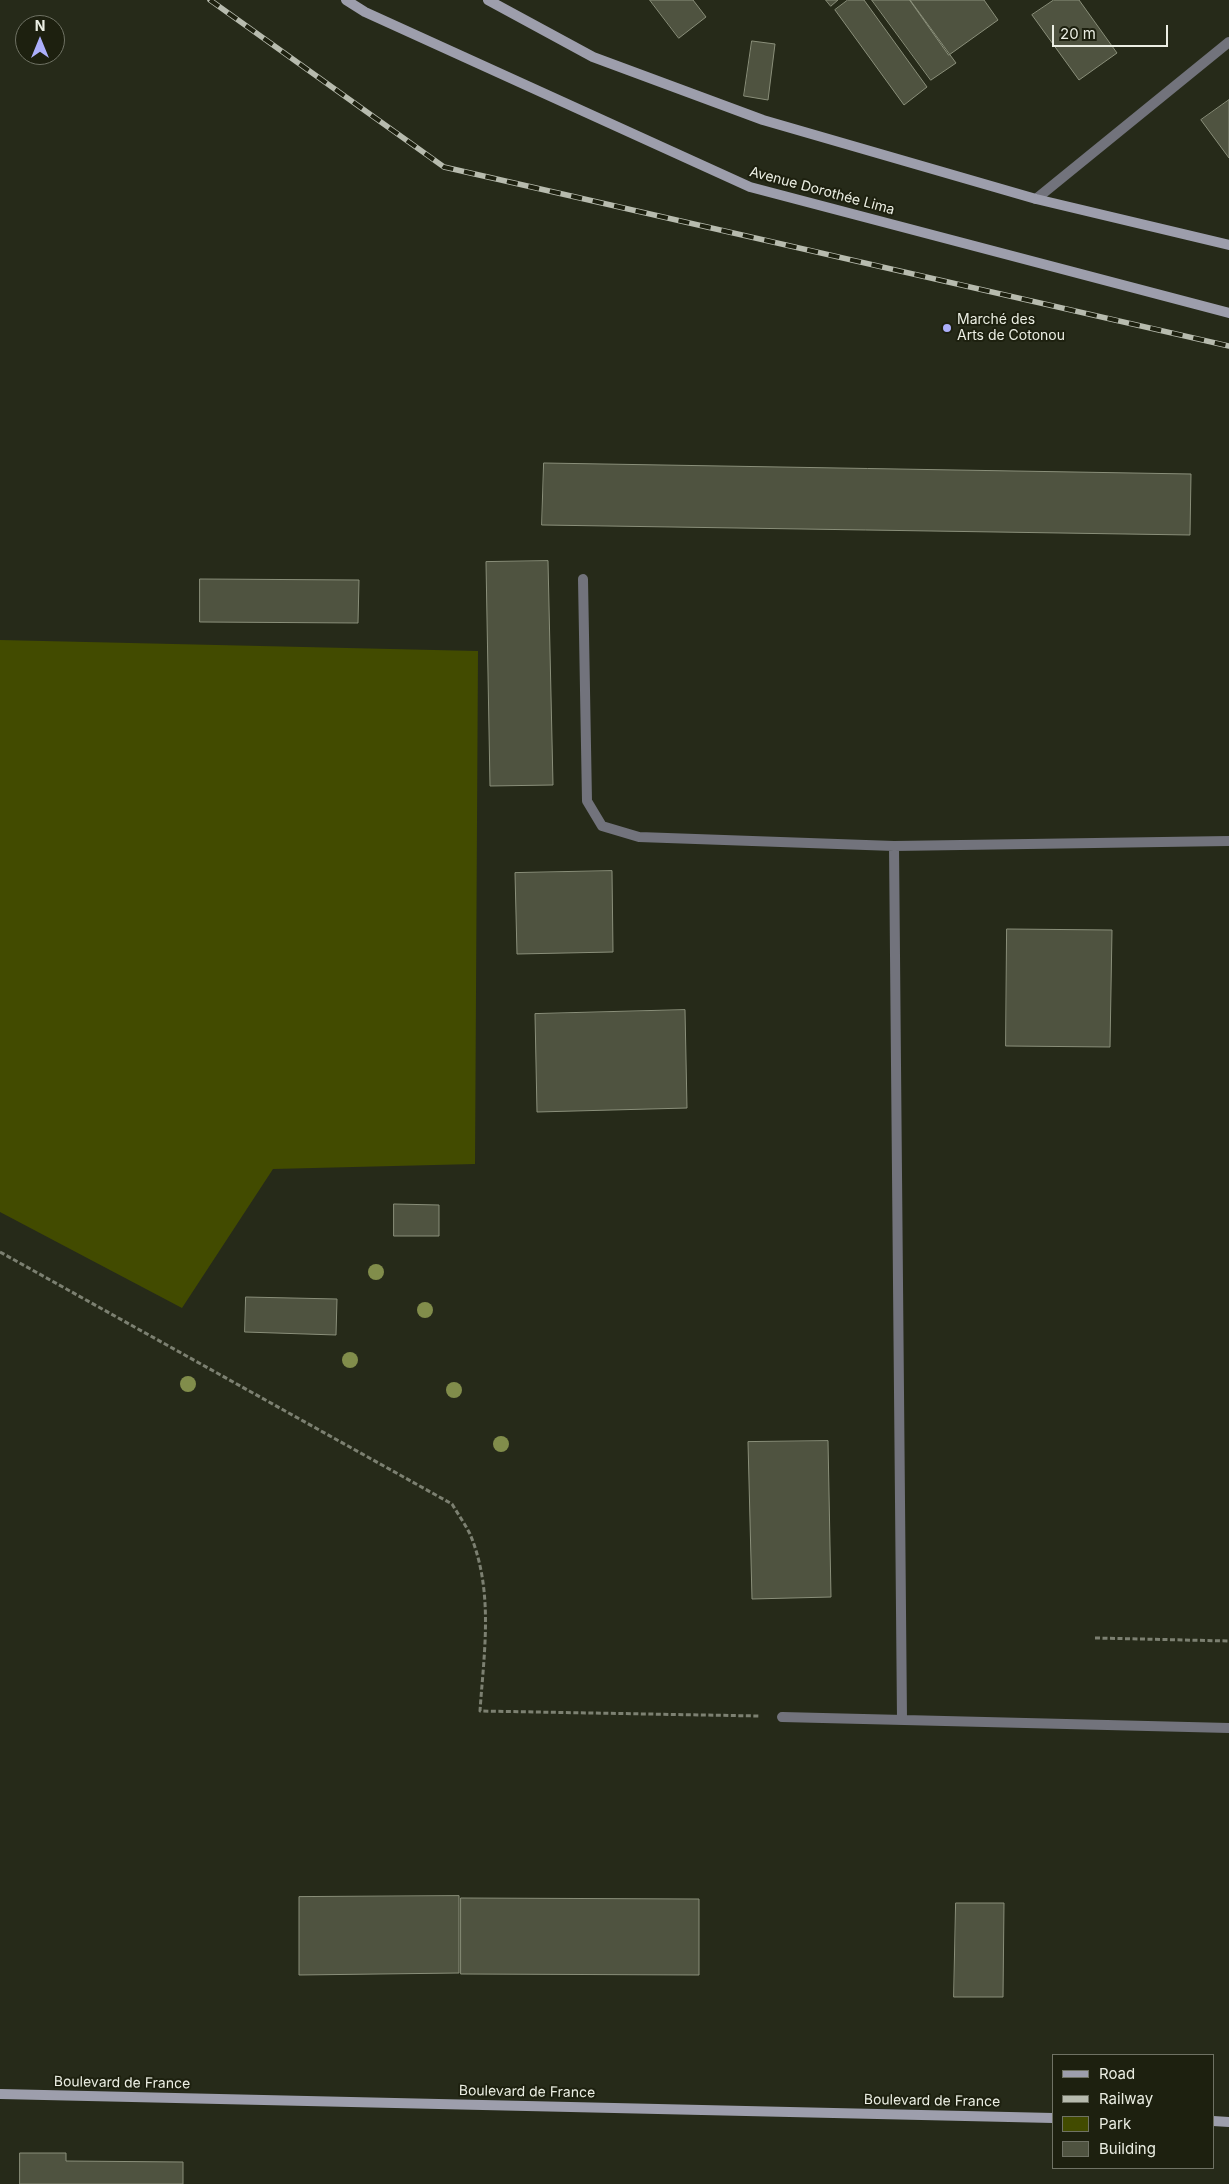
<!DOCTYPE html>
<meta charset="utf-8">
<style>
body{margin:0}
#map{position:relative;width:1229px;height:2184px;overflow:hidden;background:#262a19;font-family:Inter,sans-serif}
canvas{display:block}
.legend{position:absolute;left:1052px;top:2054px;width:162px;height:115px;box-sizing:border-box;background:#1d200f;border:1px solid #6f7264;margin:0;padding:6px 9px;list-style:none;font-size:15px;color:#ebeee3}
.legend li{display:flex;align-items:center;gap:10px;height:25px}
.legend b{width:25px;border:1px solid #6f7264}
.north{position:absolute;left:15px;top:15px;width:50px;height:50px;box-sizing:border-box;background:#1d200f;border:1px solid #6f7264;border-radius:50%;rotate:0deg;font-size:14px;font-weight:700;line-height:20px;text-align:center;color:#ebeee3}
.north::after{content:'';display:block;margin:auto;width:18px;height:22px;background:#acaffb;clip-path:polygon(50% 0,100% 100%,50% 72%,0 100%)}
.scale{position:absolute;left:1052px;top:25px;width:116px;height:22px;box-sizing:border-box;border:2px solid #ebeee3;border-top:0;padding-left:6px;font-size:15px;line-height:18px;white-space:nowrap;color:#ebeee3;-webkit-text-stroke:4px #1d200f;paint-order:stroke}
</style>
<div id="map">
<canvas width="1229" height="2184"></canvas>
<ul class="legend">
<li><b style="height:6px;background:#9d9eac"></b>Road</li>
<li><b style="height:6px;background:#b7bbae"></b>Railway</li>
<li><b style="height:14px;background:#424b00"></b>Park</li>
<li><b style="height:14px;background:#4f5340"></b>Building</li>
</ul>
<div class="north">N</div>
<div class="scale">20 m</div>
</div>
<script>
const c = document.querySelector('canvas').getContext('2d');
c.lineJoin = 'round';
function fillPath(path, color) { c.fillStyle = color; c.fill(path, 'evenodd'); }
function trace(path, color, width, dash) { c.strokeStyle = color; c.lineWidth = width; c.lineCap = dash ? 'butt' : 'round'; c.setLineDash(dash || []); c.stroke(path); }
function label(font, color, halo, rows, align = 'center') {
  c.font = font + ' Inter,sans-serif'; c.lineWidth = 4; c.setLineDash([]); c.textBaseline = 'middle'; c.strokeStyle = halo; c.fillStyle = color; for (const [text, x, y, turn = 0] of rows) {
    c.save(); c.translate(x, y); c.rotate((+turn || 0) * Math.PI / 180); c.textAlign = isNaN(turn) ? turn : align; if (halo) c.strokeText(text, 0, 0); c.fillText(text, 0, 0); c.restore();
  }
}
fillPath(new Path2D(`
 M0,640L478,651L475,1164L273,1169L182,1308L0,1212Z`), '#424b00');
const building = new Path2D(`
 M650,0H693L706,17L679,38Z
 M826,0H838L831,6Z
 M848,0H864L927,87L904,105L835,10Z
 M872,0H910L956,63L931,80Z
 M910,0H984L998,20L949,55Z
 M1054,0H1079L1117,53L1079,80L1032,15Z
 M752,41L775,44L768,100L744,96Z
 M1229,100V158L1201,120Z
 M544,463L1191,474L1190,535L542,525Z
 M548,561L553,785L490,786L486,562Z
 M200,579L359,580L358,623L200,622Z
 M612,871L613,952L517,954L515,873Z
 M1007,929L1112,930L1110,1047L1006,1046Z
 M685,1010L687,1108L537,1112L535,1014Z
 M394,1204L439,1205V1236H394Z
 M246,1297L337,1299L336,1335L245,1332Z
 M828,1441L831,1597L752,1599L748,1442Z
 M459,1896V1973L299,1975V1897Z
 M461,1898L699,1899V1975L461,1974Z
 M956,1903H1004L1003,1997H954Z
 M20,2153H66V2161L183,2162V2184H20Z`);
fillPath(building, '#4f5340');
trace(building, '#8a8f7a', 1);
trace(new Path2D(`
 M0,1252L452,1504C458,1514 465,1524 470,1534C494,1591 484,1652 480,1711L759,1716
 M1095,1638L1229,1641`), '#7c8071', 3, [5, 2.5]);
trace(new Path2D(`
 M583,579L587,801L602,826L639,837L894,846L1229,841
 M894,846L902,1719
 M782,1717L1229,1728`), '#72737c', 10);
trace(new Path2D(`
 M1036,199L1229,42`), '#72737c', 10);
trace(new Path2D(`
 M346,0L365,12L750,187L1229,313
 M488,0L593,57L763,120L1036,199L1229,245
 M0,2094L1053,2118
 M1213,2121L1229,2122`), '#9d9eac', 10);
const rail = new Path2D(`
 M210,0L444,167L1229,346`);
trace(rail, '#b7bbae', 5.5);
trace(rail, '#1d200f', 4, [11]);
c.fillStyle = '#818d4b';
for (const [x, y] of [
 [376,1272],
 [425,1310],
 [350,1360],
 [188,1384],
 [454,1390],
 [501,1444]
]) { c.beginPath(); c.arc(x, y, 8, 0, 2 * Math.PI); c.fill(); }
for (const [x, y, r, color] of [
 [947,328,5,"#acaffb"]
]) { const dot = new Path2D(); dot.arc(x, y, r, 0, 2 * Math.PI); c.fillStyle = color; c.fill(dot); trace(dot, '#1d200f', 2); }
label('14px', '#ebeee3', '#1d200f', [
 ["Avenue Dorothée Lima",822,191,15],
 ["Boulevard de France",122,2083,1],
 ["Boulevard de France",527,2092,1],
 ["Boulevard de France",932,2101,1]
]);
label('14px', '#ebeee3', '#1d200f', [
 ["Marché des",957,320],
 ["Arts de Cotonou",957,336]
], 'left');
</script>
